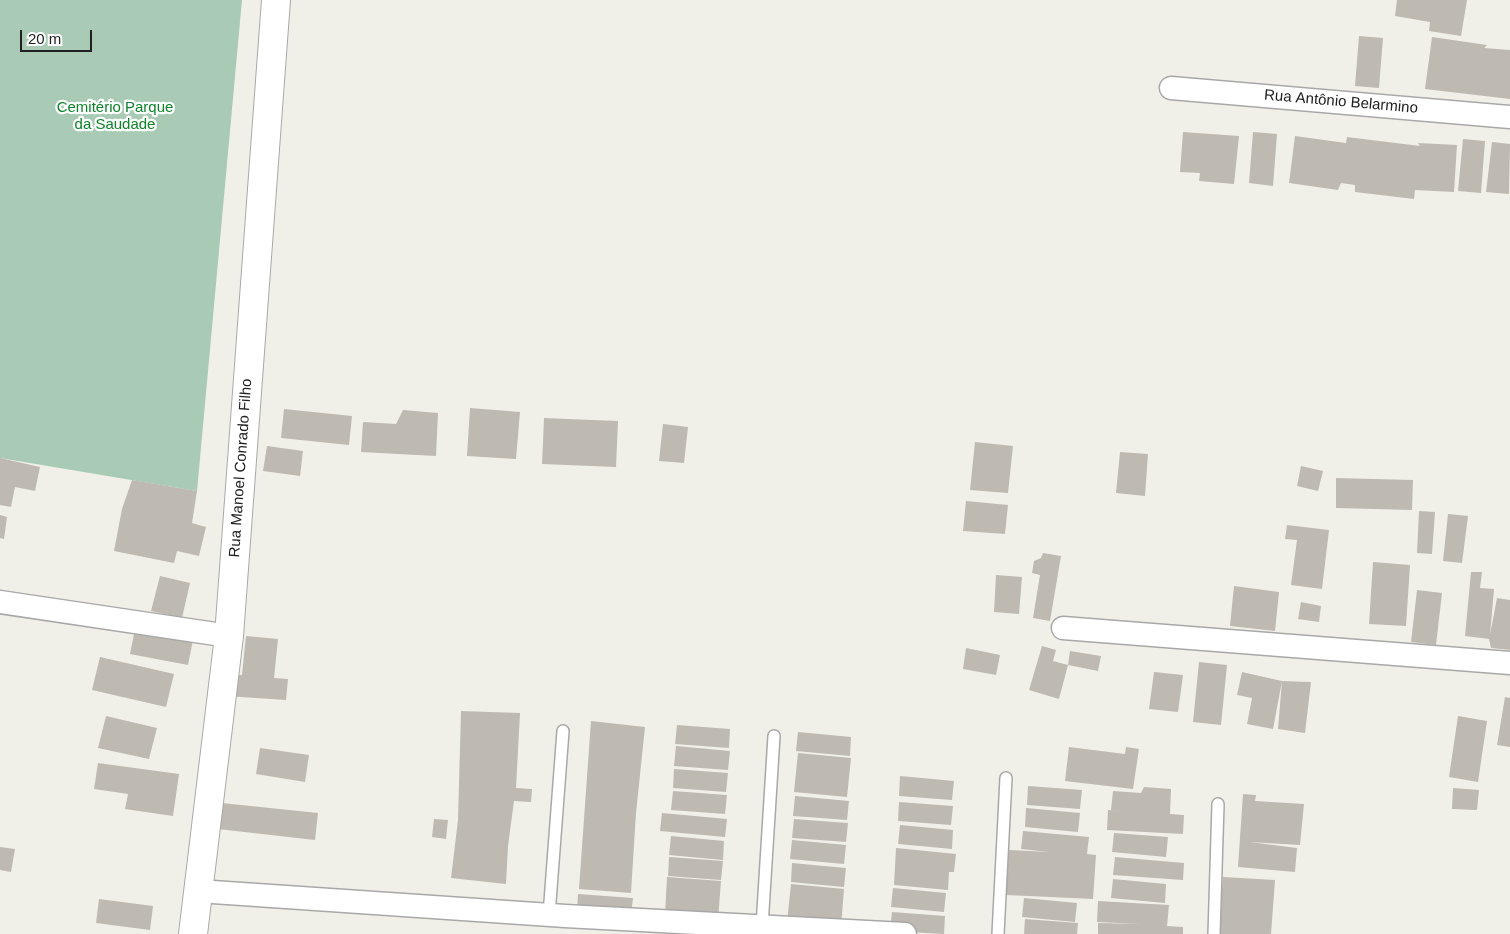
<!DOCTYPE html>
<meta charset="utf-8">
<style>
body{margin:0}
#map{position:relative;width:1510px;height:934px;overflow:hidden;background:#f1f0e8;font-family:Arial,sans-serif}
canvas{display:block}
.scale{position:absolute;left:20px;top:30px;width:72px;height:22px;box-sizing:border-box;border:2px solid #212121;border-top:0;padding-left:6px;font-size:15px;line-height:18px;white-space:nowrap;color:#212121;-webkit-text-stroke:4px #fff;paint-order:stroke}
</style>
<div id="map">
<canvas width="1510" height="934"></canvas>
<div class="scale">20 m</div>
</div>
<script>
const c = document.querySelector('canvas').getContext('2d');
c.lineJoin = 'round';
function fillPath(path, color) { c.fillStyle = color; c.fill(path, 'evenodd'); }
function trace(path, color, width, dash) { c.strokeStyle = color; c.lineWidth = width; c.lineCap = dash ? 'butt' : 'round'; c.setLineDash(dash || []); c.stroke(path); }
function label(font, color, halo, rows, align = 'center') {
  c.font = font + ' Arial,sans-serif'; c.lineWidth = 4.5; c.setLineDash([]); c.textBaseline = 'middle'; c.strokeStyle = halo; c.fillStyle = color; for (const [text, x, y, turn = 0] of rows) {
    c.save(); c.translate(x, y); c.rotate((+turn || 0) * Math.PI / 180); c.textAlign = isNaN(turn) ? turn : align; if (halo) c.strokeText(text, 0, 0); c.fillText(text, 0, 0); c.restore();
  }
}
fillPath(new Path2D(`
 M0,0H242L197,491L0,458Z`), '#a9cab4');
fillPath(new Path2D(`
 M1397,0H1467L1461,36L1429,31L1430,22L1395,16Z
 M1359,36L1383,38L1379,88L1355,86Z
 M1432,37L1487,45L1484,48L1510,50V99L1425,89Z
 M1183,132L1239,136L1234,184L1199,181L1200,173L1180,172Z
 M1253,132L1277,134L1273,186L1249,183Z
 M1295,136L1346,143L1347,137L1420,146L1418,143L1457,145L1454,192L1415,190L1414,199L1355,192V185L1341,183L1338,190L1289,183Z
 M1463,139L1485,141L1481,193L1458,191Z
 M1492,142L1510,144L1509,194L1486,192Z
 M470,408L520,412L516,459L467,456Z
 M284,409L352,416L349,445L281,438Z
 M403,410L438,413L436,456L361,452L363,422L396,424Z
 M544,418L618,421L616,467L542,464Z
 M663,424L688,427L684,463L659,461Z
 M975,442L1013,446L1008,493L970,490Z
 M267,446L303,451L300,476L263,471Z
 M1120,452L1148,454L1145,496L1116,493Z
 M0,458L40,467L35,491L15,487L11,507L0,505Z
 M1301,466L1323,471L1318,491L1297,486Z
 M1336,478L1413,480L1412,510L1336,508Z
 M132,480L197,491L192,523L206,527L199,556L177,551L174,563L114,551L122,509Z
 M966,501L1008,505L1005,534L963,531Z
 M1419,511L1435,512L1432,554L1417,553Z
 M1448,514L1468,516L1462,563L1443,561Z
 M0,515L7,517L4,539L0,538Z
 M1287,525L1329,530L1322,589L1291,585L1297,540L1285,539Z
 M1043,553L1061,556L1050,621L1033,618L1040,575L1032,573L1034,561L1041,558Z
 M1373,562L1410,565L1406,626L1369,624Z
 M1471,572H1482L1480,588L1494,589L1490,635L1497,598L1510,600V650L1491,648L1489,639L1465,636Z
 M996,575L1022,577L1019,614L994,612Z
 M160,576L190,583L182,618L151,611Z
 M1234,586L1279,592L1275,631L1230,626Z
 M1417,590L1442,593L1436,645L1411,642Z
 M1301,602L1321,606L1319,622L1298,619Z
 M135,629L193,640L188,665L130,654Z
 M246,636L278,639L274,678L288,679L286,700L226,696L233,675H242Z
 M1042,646L1056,650L1053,661L1068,665L1059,699L1029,690Z
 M966,648L1000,655L996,675L963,669Z
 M1070,651L1101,656L1098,671L1068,665Z
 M100,657L174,674L166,707L92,690Z
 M1199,662L1227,665L1221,725L1193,722Z
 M1154,672L1183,675L1178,712L1149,709Z
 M1242,672L1282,681L1311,682L1305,733L1278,729L1282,681L1273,729L1247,724L1252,698L1237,695Z
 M1505,697L1510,698V747L1497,745Z
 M461,711L520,713L516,788L532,789L531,802L514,801L508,846L506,884L451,878L458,820Z
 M106,716L157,728L149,759L98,748Z
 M1458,716L1487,721L1478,782L1449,777Z
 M591,721L645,727L636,813L631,893L579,889Z
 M677,725L730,729L729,748L675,744Z
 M798,732L851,737L850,756L796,751Z
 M676,746L730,751L728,770L674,766Z
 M1069,747L1125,754L1126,747L1139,749L1133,789L1065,781Z
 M260,748L309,755L305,782L256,774Z
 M798,753L851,758L847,797L794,792Z
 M98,763L179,774L173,816L125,809L128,794L94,789Z
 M674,769L728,773L726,792L673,788Z
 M900,776L954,781L952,800L899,796Z
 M1028,786L1082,790L1080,809L1027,805Z
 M1144,787L1171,789L1170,814L1184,815L1183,834L1107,830L1108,810L1126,811L1111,810L1113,791L1141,793Z
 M1453,788L1479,790L1477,810L1452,809Z
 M673,791L727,795L725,814L671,810Z
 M1243,794L1256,795L1255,801L1304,804L1300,845L1249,842L1297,848L1295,872L1238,867Z
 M795,796L849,801L847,820L793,816Z
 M899,802L953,806L951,825L898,821Z
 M222,803L318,813L315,840L218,829Z
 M1026,808L1080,813L1078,832L1025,827Z
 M662,813L727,819L725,837L660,831Z
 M434,819L448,820L446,839L432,837Z
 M794,819L848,823L846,842L792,838Z
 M900,825L953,830L952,849L898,844Z
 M1023,831L1089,837L1087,854L1096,855L1093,899L1006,895L1009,850L1049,852L1021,849Z
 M1114,833L1168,837L1166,857L1112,852Z
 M671,836L724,841L723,860L669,855Z
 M792,840L846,845L844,864L790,859Z
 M0,847L15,849L11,872L0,870Z
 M896,848L956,854L954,872H949L948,890L894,885Z
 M669,857L723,861L721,880L668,876Z
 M1115,857L1184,863L1183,880L1113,875Z
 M792,863L846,868L844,887L791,882Z
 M667,877L721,881L718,920L665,915Z
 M1223,877L1275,880L1271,934H1218Z
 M1113,879L1166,884L1165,903L1111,898Z
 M791,884L844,889L841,927L787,922Z
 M893,888L946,893L944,912L891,907Z
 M578,894L633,898L631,915L577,911Z
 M1024,898L1077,903L1075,922L1022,917Z
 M99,899L153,906L150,930L96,923Z
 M1098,901L1169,905L1167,926L1183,927V934H1098V923L1141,924L1097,922Z
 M892,912L945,916L944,934L890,931Z
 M1025,919L1078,923L1077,934H1024Z`), '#beb9b1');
const service = new Path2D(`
 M549,915L563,731
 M762,926L774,736
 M998,934L1006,778
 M1214,934L1218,804`);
const minor = new Path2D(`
 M1171,88L1510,117
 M0,602L229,636
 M1063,628L1510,663
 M198,891L565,916L905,934`);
const tertiary = new Path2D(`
 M193,934L229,636L276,0`);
trace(service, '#a8a8a8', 14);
trace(minor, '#a8a8a8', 25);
trace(tertiary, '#a8a8a8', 30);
trace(service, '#fff', 11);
trace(minor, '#fff', 22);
trace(tertiary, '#fff', 28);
label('15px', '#212121', '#fff', [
 ["Rua Antônio Belarmino",1341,102,5],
 ["Rua Manoel Conrado Filho",241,468,-86]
]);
label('15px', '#0c832a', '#fff', [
 ["Cemitério Parque",115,108],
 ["da Saudade",115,125]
]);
</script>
